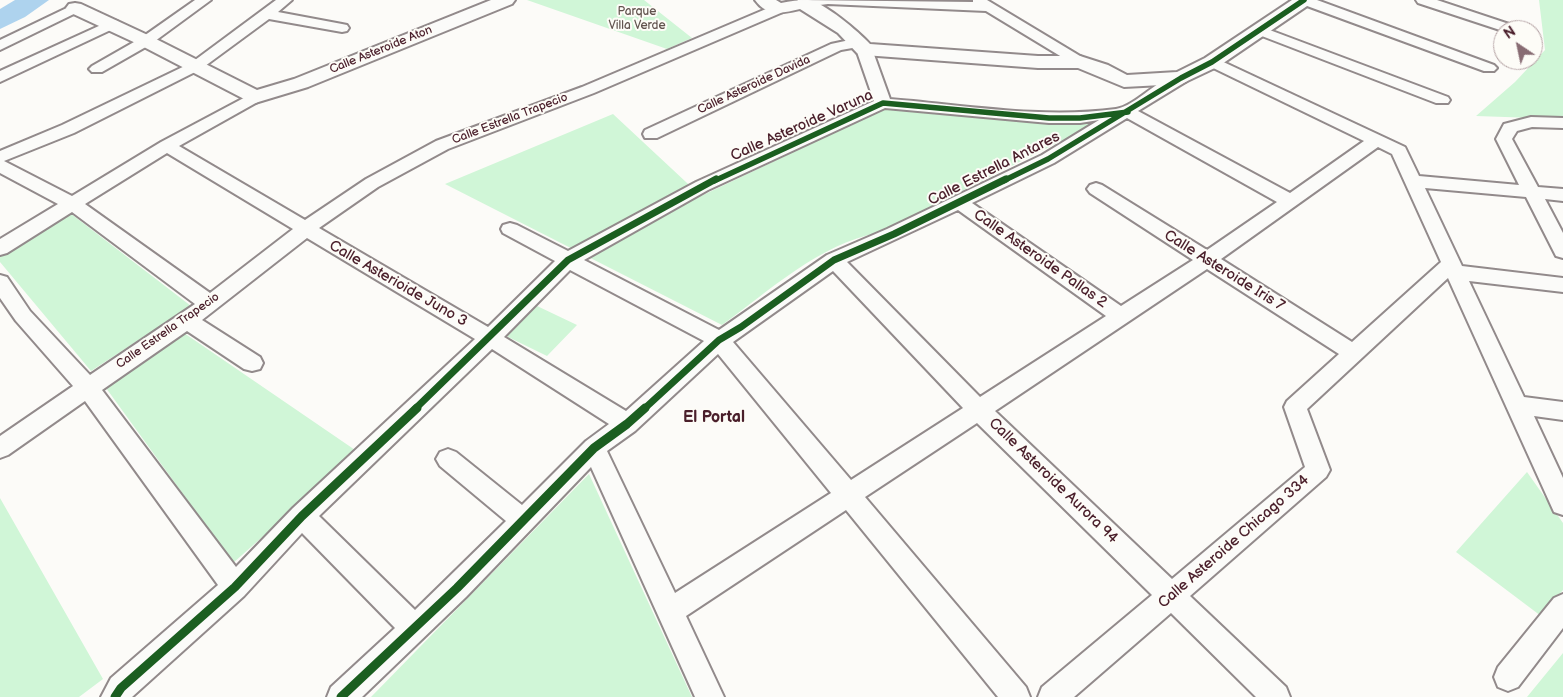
<!DOCTYPE html>
<style>
body{margin:0}
#map{position:relative;width:1563px;height:697px;overflow:hidden;background:#fcfbf8;font-family:"Balsamiq Sans",sans-serif}
canvas{display:block}
.north{position:absolute;left:1493px;top:20px;width:50px;height:50px;box-sizing:border-box;background:#fdfcf7;border:1px solid #b5a4a5;border-radius:50%;rotate:326deg;font-size:14px;font-weight:700;line-height:20px;text-align:center;color:#4a1f2b}
.north::after{content:'';display:block;margin:auto;width:18px;height:22px;background:#886c73;clip-path:polygon(50% 0,100% 100%,50% 72%,0 100%)}
</style>
<div id="map">
<canvas width="1563" height="697"></canvas>
<div class="north">N</div>
</div>
<script>
const c = document.querySelector('canvas').getContext('2d');
c.lineJoin = 'round';
function fillPath(path, color) { c.fillStyle = color; c.fill(path, 'evenodd'); }
function trace(path, color, width, dash) { c.strokeStyle = color; c.lineWidth = width; c.lineCap = dash ? 'butt' : 'round'; c.setLineDash(dash || []); c.stroke(path); }
function label(font, color, halo, rows, align = 'center') {
  c.font = font + ' "Balsamiq Sans",sans-serif'; c.lineWidth = 4; c.setLineDash([]); c.textBaseline = 'middle'; c.strokeStyle = halo; c.fillStyle = color; for (const [text, x, y, turn = 0] of rows) {
    c.save(); c.translate(x, y); c.rotate((+turn || 0) * Math.PI / 180); c.textAlign = isNaN(turn) ? turn : align; if (halo) c.strokeText(text, 0, 0); c.fillText(text, 0, 0); c.restore();
  }
}
fillPath(new Path2D(`
 M527,0H644L692,38L667,49Z
 M1539,0H1563V119L1476,116L1515,82L1545,50Z
 M884,109L1097,123L878,233C821,243 769,291 722,325L445,184L613,114L701,196Z
 M70,213L191,306L91,371L0,262V255Z
 M535,305L577,325L547,356L504,335Z
 M184,333L358,452L233,563L106,388Z
 M1527,472L1563,523V590L1541,616L1456,552Z
 M589,474L692,697H371Z
 M0,498L103,679L79,697H0Z
 M1563,653V697H1527Z`), '#d0f6d7');
fillPath(new Path2D(`
 M15,0H49L25,17L0,29V9Z`), '#aed3ee');
const minor = new Path2D(`
 M195,0H211L151,44L102,72H92L89,69L92,66L141,38Z
 M276,0H292L278,12L342,24L347,25L349,28L347,31L342,32L269,19L201,69L74,133L4,161L72,196L161,142L255,92L261,94L263,97L261,100L179,146L305,220L366,179L436,141L582,87L773,6H783L785,9L783,12L594,93L448,149L378,187L319,228L488,327L555,261L503,233L501,229L503,225L510,223L517,225L568,251L696,182L874,101L856,49L858,47L841,50L657,138H645L643,134L645,130L831,44L859,38L864,39L866,42L865,45L869,46L872,49L890,99C965,105 1041,119 1116,109C1138,106 1165,69 1187,75L1189,78L1187,81L1138,111L1290,193L1364,141L1207,65L1204,62L1207,59H1217L1405,147L1419,176L1519,185L1496,139L1504,124L1531,117L1563,118V128L1532,127L1517,131L1512,139L1538,187L1563,189V201L1545,199L1563,233V258L1556,256L1526,197L1425,188L1462,266L1563,278V292L1469,281L1524,397L1563,402V420L1534,416L1563,478V515L1554,512L1448,278L1307,409L1330,470L1326,477L1190,596L1286,687L1290,697H1256L1171,613L1074,697H1038L1042,687L1152,595L977,423L865,497L1026,687L1030,697H998L846,510L686,616L724,697H695L591,467L466,597L362,697H327L331,687L395,628L302,533L244,596L132,697H101L111,678L218,585L85,401L8,455L0,458V436L73,386L16,321L0,298V275L7,277L30,311L90,375L195,304L72,212L7,253L0,255V239L58,204L0,173V151L62,125L191,63ZM885,108L1049,123H1080L1099,120L1042,155L887,229L827,255L719,330L584,260L708,190ZM1127,118L1277,202L1207,250L1102,185L1096,183L1090,185L1087,189L1090,193L1193,260L1121,306L972,203L1054,163ZM1378,147L1392,154L1441,262L1352,342L1221,259ZM167,153L293,229L210,293L85,204ZM958,210L1106,316L980,397L847,262ZM307,238L475,339L293,508L236,567L102,390L187,331L244,369L252,371L260,369L263,363L260,357L202,320ZM1207,269L1339,354L1287,401L1284,407L1305,467L1172,579L995,411ZM570,270L704,341L626,411L504,337ZM833,271L963,408L851,480L733,342ZM492,349L609,424L586,441L522,505L456,452L448,449L440,452L436,459L440,466L506,521L415,610L319,516ZM718,354L831,493L675,593L607,451L635,431Z
 M798,0L973,2V0H987L1085,59L1088,62L1085,65H1075L986,11L828,4L803,7L798,6L796,3Z
 M1297,0H1317L1494,65L1497,68L1494,71H1484L1299,3Z
 M1416,0H1437L1518,27L1520,30L1503,31L1418,3Z
 M75,4L80,5L82,8L80,11L0,50V40Z
 M112,20L117,21L119,24L117,27L0,82V71Z
 M1259,26L1448,97L1450,100L1448,103H1436L1254,33L1252,30L1254,27Z
 M1563,594V628L1518,687L1508,691L1498,687L1494,677L1498,667L1554,598Z`);
const tertiary = new Path2D(`
 M491,0H515L512,4L308,87L255,103L248,101L140,45L69,12L66,8L69,4L75,3L81,4L152,37L257,90L294,79Z
 M755,0H776L781,3C790,1 799,0 808,0C824,2 859,32 870,44L1038,56H1080L1108,65L1127,75L1177,72L1205,58L1292,0H1313L1310,4L1219,66L1181,84L1124,87L1078,68H1038L864,55L857,53L838,33L800,9C783,13 767,17 755,0Z`);
trace(minor, '#928a8b', 4);
trace(tertiary, '#928a8b', 4);
fillPath(minor, '#fbfbf9');
fillPath(tertiary, '#fbfbf9');
trace(new Path2D(`
 M714,181L883,103L1049,118H1080L1128,112
 M1003,181L1048,159L1181,78L1212,62L1304,0`), '#1b5e20', 5.5);
trace(new Path2D(`
 M415,409L568,260L716,179
 M644,409L719,340L741,327L834,260L894,234L1006,179`), '#1b5e20', 7);
trace(new Path2D(`
 M115,697L121,688L235,587L302,516L417,408
 M341,697L457,588L594,448L627,424L645,408`), '#1b5e20', 9);
label('12px', '#62544f', '#fdfcf7', [
 ["Parque",637,12],
 ["Villa Verde",637,26]
]);
label('12px', '#4a1f2b', '#fdfcf7', [
 ["Calle Asteroide Aton",381,50,-22],
 ["Calle Asteroide Davida",754,85,-25],
 ["Calle Estrella Trapecio",510,119,-21],
 ["Calle Estrella Trapecio",168,331,-35]
]);
label('15px', '#4a1f2b', '#fdfcf7', [
 ["Calle Asteroide Varuna",802,126,-24],
 ["Calle Estrella Antares",994,169,-27],
 ["Calle Asteroide Pallas 2",1040,259,35],
 ["Calle Asteroide Iris 7",1224,271,32],
 ["Calle Asterioide Juno 3",398,284,30],
 ["Calle Asteroide Aurora 94",1053,481,44],
 ["Calle Asteroide Chicago 334",1234,542,-41]
]);
label('bold 16px', '#4a1f2b', '#fdfcf7', [
 ["El Portal",714,418]
]);
</script>
